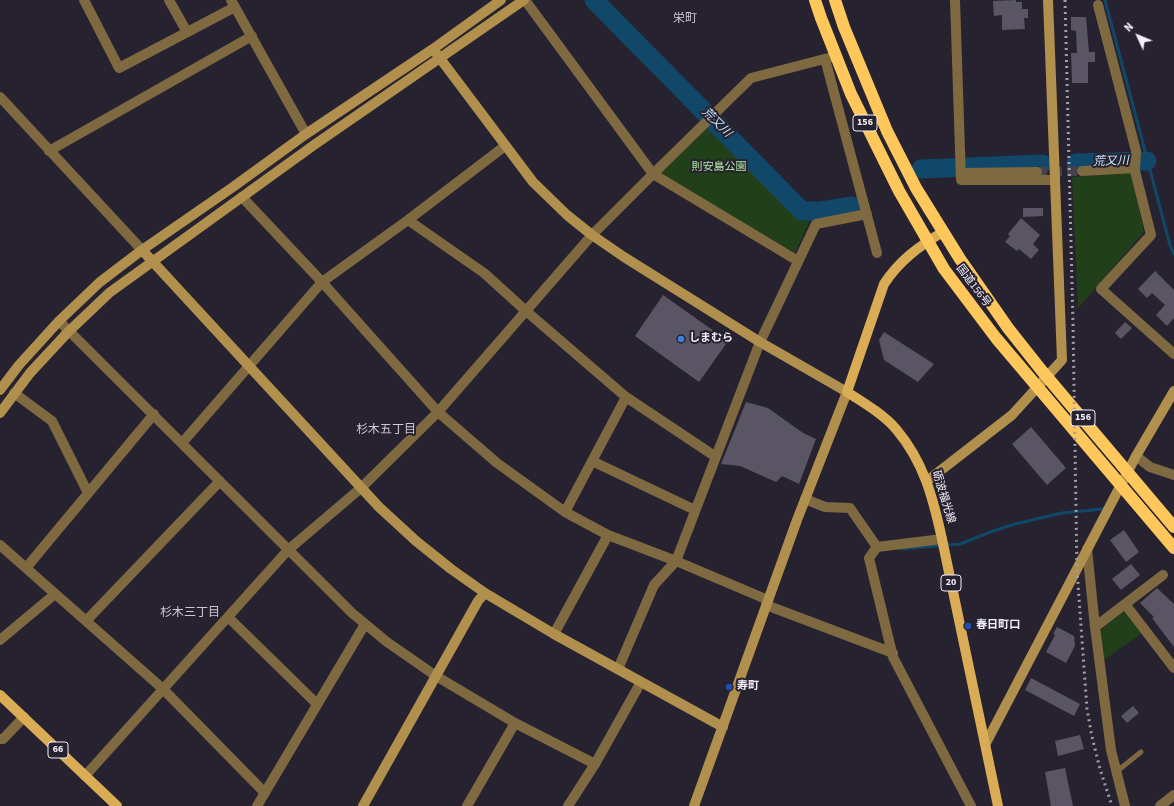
<!DOCTYPE html>
<meta charset="utf-8">
<style>
body{margin:0}
#map{position:relative;width:1174px;height:806px;overflow:hidden;background:#27222f;font-family:"Source Sans 3",sans-serif}
canvas{display:block}
.north{position:absolute;left:1118px;top:16px;width:40px;height:40px;-webkit-text-stroke:3px #27222f;paint-order:stroke;rotate:314deg;font-size:11px;font-weight:700;line-height:16px;text-align:center;color:#f3f0f9}
.north::after{content:'';display:block;margin:auto;width:14px;height:18px;background:#f3f0f9;clip-path:polygon(50% 0,100% 100%,50% 72%,0 100%)}
</style>
<div id="map">
<canvas width="1174" height="806"></canvas>
<div class="north">N</div>
</div>
<script>
const c = document.querySelector('canvas').getContext('2d');
c.lineJoin = 'round';
function fillPath(path, color) { c.fillStyle = color; c.fill(path, 'evenodd'); }
function trace(path, color, width, dash) { c.strokeStyle = color; c.lineWidth = width; c.lineCap = dash ? 'butt' : 'round'; c.setLineDash(dash || []); c.stroke(path); }
function label(font, color, halo, rows, align = 'center') {
  c.font = font + ' "Source Sans 3","Noto Sans JP",sans-serif'; c.lineWidth = 4; c.setLineDash([]); c.textBaseline = 'middle'; c.strokeStyle = halo; c.fillStyle = color; for (const [text, x, y, turn = 0] of rows) {
    c.save(); c.translate(x, y); c.rotate((+turn || 0) * Math.PI / 180); c.textAlign = isNaN(turn) ? turn : align; if (halo) c.strokeText(text, 0, 0); c.fillText(text, 0, 0); c.restore();
  }
}
fillPath(new Path2D(`
 M717,116L801,201L816,207L795,253L657,173Z
 M1131,172L1144,232L1078,308L1072,177Z
 M1123,612L1128,613L1142,633L1104,660L1099,631Z`), '#213f18');
trace(new Path2D(`
 M1105,0L1170,245L1174,254
 M901,549L960,544L993,531L1015,524L1062,513L1103,509`), '#114768', 3);
trace(new Path2D(`
 M594,0L802,211H821L852,206
 M1076,163L1147,161
 M921,169L1042,164`), '#114768', 19);
fillPath(new Path2D(`
 M1016,0V2H1022V9H1028V18H1024L1025,29L1002,30V15L994,16L993,1Z
 M1071,17H1086L1089,52H1095V62H1088V83H1072L1071,53H1077L1076,31L1071,30Z
 M1023,208H1043V216L1023,217Z
 M1021,218L1040,235L1033,244L1039,250L1031,259L1019,249L1017,251L1005,242L1010,236L1008,234Z
 M1155,271L1174,290V318L1167,326L1156,315L1165,305L1152,293L1147,298L1138,289Z
 M663,295L728,341L699,382L635,336Z
 M1125,322L1132,328L1121,339L1115,333Z
 M884,332L934,364L918,382L884,360L879,340Z
 M746,402L768,408L803,433L816,439L799,484L782,476L776,482L740,466L721,464Z
 M1031,427L1066,468L1047,485L1012,444Z
 M1124,530L1139,552L1126,562L1110,540Z
 M1131,564L1140,575L1121,590L1112,579Z
 M1157,588L1174,604V647L1152,618L1154,617L1140,603Z
 M1057,627L1074,636L1075,646L1066,663L1046,652L1055,635L1053,634Z
 M1031,678L1080,704L1074,716L1025,690Z
 M1133,706L1139,713L1127,723L1121,716Z
 M1080,735L1084,749L1058,756L1055,741Z
 M1065,768L1073,806H1051L1045,772Z`), '#595565');
trace(new Path2D(`
 M1037,172L1082,171`), '#46414d', 10, [10, 5]);
trace(new Path2D(`
 M1116,772L1141,752`), '#7e6941', 5);
trace(new Path2D(`
 M84,0L119,68L235,7
 M169,0L187,32
 M231,0L306,134
 M525,0L653,174L798,261
 M955,0L961,180H1055
 M1098,5L1136,151L1135,171L1151,235L1101,289L1174,354
 M825,59L877,253
 M0,97L142,250
 M49,151L252,36
 M1082,171L1135,168
 M961,173L1037,172
 M242,197L322,282L438,412L497,463L565,512L608,535L676,561L768,600
 M408,220L484,273L526,311L626,397L716,457
 M59,321L352,613L387,642L436,676L515,723L595,764
 M14,393L52,421L88,493
 M182,443L322,282L408,220L505,146
 M1136,456L1150,467L1174,475
 M592,461L695,510
 M805,499L825,507L850,508L877,547
 M565,512L626,397
 M942,539L877,547L869,558L893,657L971,806
 M0,545L163,689L265,793
 M1087,549L1095,627L1111,750L1125,806
 M26,568L154,414
 M1125,604L1174,668
 M766,605L893,653
 M228,617L317,704
 M86,621L220,481
 M1095,627L1163,575
 M554,634L608,535
 M0,640L55,594
 M618,669L654,585L676,561L760,342L816,224L867,214
 M0,739H3L24,717
 M85,776L288,550L361,488L438,412L592,235L653,174L751,78L836,56
 M257,806L365,624
 M467,806L515,723
 M568,806L595,764L641,682
 M1160,806L1174,795`), '#7e6941', 10);
trace(new Path2D(`
 M433,49L533,182L567,215L592,235L624,257L760,342L847,392L797,520L694,806
 M142,250L379,507L416,541L451,569L485,593L554,634L723,727
 M0,390L19,365L59,321L100,282L142,250L233,187L306,134L433,49L501,0
 M0,413L30,373L69,331L109,293L314,145L524,0
 M927,481L1012,415L1062,360L1048,0
 M986,743L1136,456L1174,391
 M363,806L478,601L485,593`), '#b18f4d', 10);
trace(new Path2D(`
 M943,232C919,246 899,261 884,284L847,392C864,403 883,414 896,429C924,462 933,498 942,539L998,806
 M0,695L117,806`), '#d9ac55', 10);
trace(new Path2D(`
 M815,0L821,18L851,94L899,191L944,269L996,338L1174,548
 M835,0L844,27L887,131L916,188L960,259L1008,328L1042,371L1174,527`), '#fdc75b', 12);
trace(new Path2D(`
 M1065,0L1073,324L1077,570L1087,709L1092,737L1100,769L1112,806`), '#a29ea8', 3, [2, 4]);
for (const [x, y, r, color] of [
 [681,339,4,"#3f7fe0"],
 [968,626,4,"#1a4fb4"],
 [729,687,4,"#1a4fb4"]
]) { const dot = new Path2D(); dot.arc(x, y, r, 0, 2 * Math.PI); c.fillStyle = color; c.fill(dot); trace(dot, '#27222f', 1.5); }
for (const [x, y, w] of [
 [865,123,24],
 [1083,418,24],
 [951,583,20],
 [58,750,20]
]) { const box = new Path2D(); box.roundRect(x - w / 2, y - 8, w, 16, 3); c.fillStyle = '#27222f'; c.fill(box); trace(box, '#f3f0f9', 1); }
label('bold 10px', '#f3f0f9', null, [
 ["156",865,123],
 ["156",1083,418],
 ["20",951,583],
 ["66",58,750]
]);
label('11px', '#b2e8a2', '#27222f', [
 ["則安島公園",719,168]
]);
label('11px', '#f3f0f9', '#27222f', [
 ["国道156号",973,286,53],
 ["砺波福光線",943,497,73]
]);
label('bold 11px', '#f3f0f9', '#27222f', [
 ["しまむら",689,339],
 ["春日町口",976,626],
 ["寿町",737,687]
], 'left');
label('12px', '#cdc7d9', '#27222f', [
 ["栄町",685,19],
 ["杉木五丁目",386,430],
 ["杉木三丁目",190,613]
]);
label('italic 12px', '#cae7fd', '#27222f', [
 ["荒又川",716,123,45],
 ["荒又川",1111,162,-2]
]);
</script>
